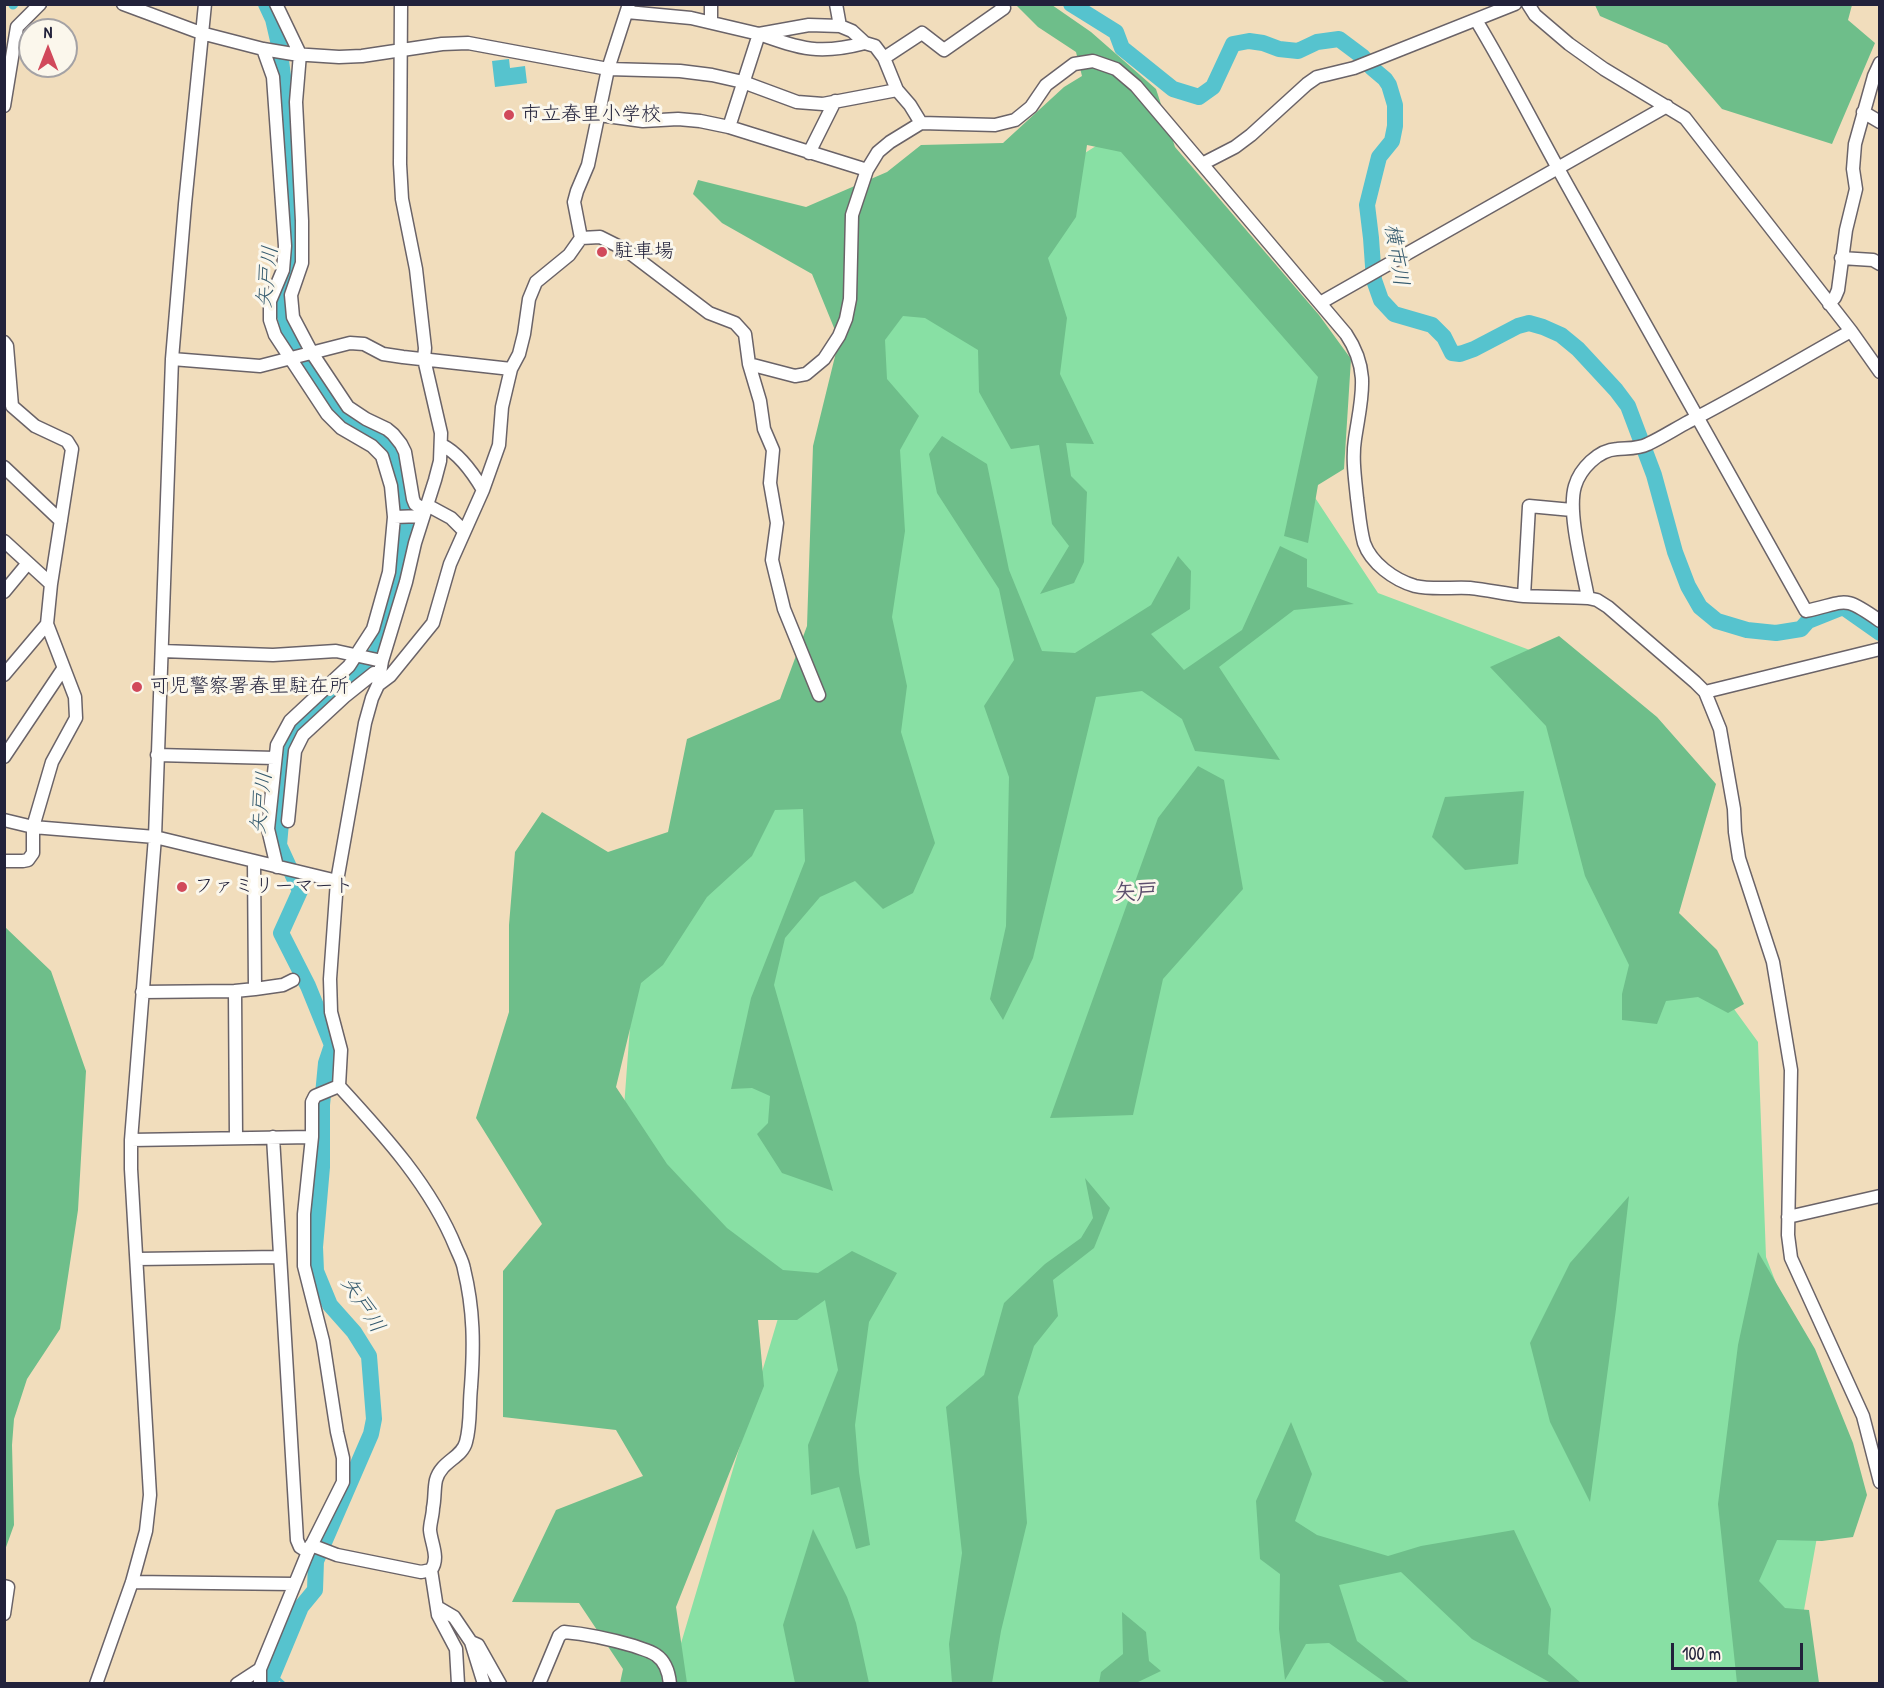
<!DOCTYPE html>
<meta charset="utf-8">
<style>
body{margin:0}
#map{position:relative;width:1884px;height:1688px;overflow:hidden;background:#f1ddbc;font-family:"Patrick Hand",sans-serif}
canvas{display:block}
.frame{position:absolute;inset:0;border:6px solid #22223b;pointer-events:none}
.north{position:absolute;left:18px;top:18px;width:60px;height:60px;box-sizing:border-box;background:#fbf7ec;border:2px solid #a4a2a5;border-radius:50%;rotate:0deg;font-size:16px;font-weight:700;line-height:24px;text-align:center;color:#22223b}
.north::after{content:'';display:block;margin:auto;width:21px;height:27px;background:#d1495b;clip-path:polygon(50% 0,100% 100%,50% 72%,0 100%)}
.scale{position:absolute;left:1671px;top:1643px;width:132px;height:27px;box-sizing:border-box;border:3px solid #22223b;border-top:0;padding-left:8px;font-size:18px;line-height:21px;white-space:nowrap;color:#22223b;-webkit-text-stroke:4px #fbf7ec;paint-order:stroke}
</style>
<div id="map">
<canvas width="1884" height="1688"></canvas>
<div class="frame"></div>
<div class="north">N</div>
<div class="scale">100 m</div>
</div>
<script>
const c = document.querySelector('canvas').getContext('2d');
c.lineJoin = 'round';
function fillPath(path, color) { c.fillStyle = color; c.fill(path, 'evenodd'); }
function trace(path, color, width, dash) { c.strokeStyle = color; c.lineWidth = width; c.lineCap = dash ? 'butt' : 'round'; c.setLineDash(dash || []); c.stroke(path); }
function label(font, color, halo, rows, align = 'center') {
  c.font = font + ' "Patrick Hand","Klee One",sans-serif'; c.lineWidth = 6; c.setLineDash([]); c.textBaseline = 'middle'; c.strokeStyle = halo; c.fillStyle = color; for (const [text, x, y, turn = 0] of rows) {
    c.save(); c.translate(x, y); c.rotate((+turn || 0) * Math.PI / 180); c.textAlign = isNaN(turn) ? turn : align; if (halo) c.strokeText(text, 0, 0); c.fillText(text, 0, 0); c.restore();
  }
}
fillPath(new Path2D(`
 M1117,133L1326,374L1304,481L1378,593L1535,652L1622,855L1758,1042L1766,1257L1835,1436L1791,1683H679L676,1660L782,1305L621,1148L637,932L784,777L885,277Z`), '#88e0a4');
fillPath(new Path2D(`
 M1016,5H1052L1091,32L1156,89L1175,147L1319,315L1351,359L1344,469L1318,485L1308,543L1284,536L1318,377L1121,152L1087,145L1076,217L1048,258L1067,318L1060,374L1094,444L1066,443L1071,476L1087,492L1084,562L1074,583L1040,594L1069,546L1052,524L1039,445L1011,449L979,392L978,350L925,318L903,316L885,340L887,379L919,416L900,450L905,531L892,617L907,686L901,732L935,843L913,893L883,909L855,881L820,897L785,938L774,985L833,1191L782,1173L757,1134L768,1123L770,1096L752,1088L731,1089L751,998L805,861L803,809L775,810L752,856L707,897L663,965L641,983L616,1087L667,1164L727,1228L783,1270L818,1273L852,1251L897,1273L869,1322L855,1425L859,1472L870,1545L856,1549L839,1487L811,1495L808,1445L838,1370L825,1300L797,1320H758L764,1386L676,1607L687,1683H620L623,1669L579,1603L512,1602L556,1510L643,1476L616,1430L503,1417V1271L542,1224L476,1118L509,1012V925L515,852L542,812L608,852L668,832L687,739L780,699L807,626L813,446L839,340L812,274L722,223L693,194L698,180L806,207L887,172L921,145L1003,143L1064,87L1082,76L1076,52L1038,27Z
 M1595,5H1852L1848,20L1875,43L1832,144L1722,109L1667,45L1600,16Z
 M942,436L987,464L1009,570L1042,651L1075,653L1151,605L1178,556L1191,571L1190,609L1151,634L1184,670L1242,630L1280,546L1307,559V587L1354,604L1294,610L1219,667L1280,760L1195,751L1182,719L1142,691L1096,697L1033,958L1003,1020L990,999L1006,926L1009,777L984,706L1014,660L999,589L937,493L929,454Z
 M1559,636L1657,717L1716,784L1679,913L1717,950L1744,1004L1728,1013L1698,997L1666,1001L1657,1024L1622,1020V994L1629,965L1585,876L1546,726L1490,667Z
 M1198,766L1224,780L1243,889L1163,979L1133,1115L1050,1118L1158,818Z
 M1524,791L1518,864L1465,870L1432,837L1445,797Z
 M5,927L51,971L86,1071L78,1210L60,1329L27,1379L14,1419L12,1445L14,1525L5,1550Z
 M1085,1178L1110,1208L1094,1248L1053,1280L1058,1316L1034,1346L1018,1397L1027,1523L1001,1631L992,1683H952L949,1644L962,1553L946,1407L984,1375L1004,1303L1045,1264L1081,1238L1093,1218Z
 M1629,1196L1616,1309L1590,1502L1550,1422L1530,1343L1570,1263Z
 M1758,1252L1815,1349L1853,1443L1867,1495L1853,1537L1822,1541L1777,1540L1759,1581L1785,1608L1809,1610L1819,1683H1737L1718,1504L1738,1345Z
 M1291,1422L1312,1474L1295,1521L1317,1535L1388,1556L1421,1546L1514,1530L1551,1609L1548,1654L1581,1683H1551L1472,1639L1401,1572L1339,1585L1357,1641L1410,1683H1386L1329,1643L1306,1644L1285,1680L1279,1629L1280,1574L1260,1559L1256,1501Z
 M813,1529L847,1597L856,1623L869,1683H795L783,1625Z
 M1122,1612L1146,1632L1149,1661L1161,1671L1136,1683H1099L1101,1672L1123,1654Z`), '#6ebe8a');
fillPath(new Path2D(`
 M509,59L510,68L525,66L527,83L495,87L492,61Z`), '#56c3ce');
trace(new Path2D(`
 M263,1680L274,1674L285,1684`), '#56c3ce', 3);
trace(new Path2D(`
 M13,5L14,4`), '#56c3ce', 9);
trace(new Path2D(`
 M266,4L273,19L279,45L286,99L297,262L287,289L283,309L292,342L345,420L372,433L388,443L398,461L409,521L404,560L394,603L377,652L348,685L295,737L285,778L279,845L300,891L281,933L308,986L332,1045L326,1063L322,1105V1167L315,1247L316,1271L330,1305L354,1332L369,1356L374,1419L371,1434L316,1561L315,1590L301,1607L269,1684
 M1071,4L1116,32L1122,48L1173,89L1199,97L1213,87L1233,44L1249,41L1263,43L1279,49L1298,51L1317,42L1339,39L1363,57L1372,68L1385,79L1389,85L1395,105V126L1392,141L1379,157L1367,205L1371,238L1374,280L1381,300L1394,314L1432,325L1444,337L1452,353L1460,354L1474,349L1518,326L1529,323L1543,327L1561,335L1578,349L1616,390L1628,406L1654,475L1675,552L1688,586L1700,607L1717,621L1747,630L1776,633L1801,629L1808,621L1843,607L1880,633`), '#56c3ce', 16);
const minor = new Path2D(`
 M123,4L201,33L263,49L293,54L339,57L362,56L442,44L468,43L608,69L680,71L712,75L743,82L797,102L823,104L897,90
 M276,4L300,54L296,102L302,221V263L291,295L293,317L312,353L348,407L366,419L387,429L393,434L401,444L405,452L413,499L415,504L425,510
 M401,4L400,164L402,199L416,269L425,348L424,359L441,433L440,461L435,480L415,543L406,582L382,661L378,685L372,698L365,723L337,881L330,979L331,1012L341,1050L339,1086C384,1135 431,1186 456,1248C459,1255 463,1262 464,1269C474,1310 474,1346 471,1387C469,1406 471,1424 466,1442C462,1458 441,1461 436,1480C434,1489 435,1499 433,1508C433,1515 430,1523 430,1530C431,1543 440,1558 431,1570L438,1615L456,1649L458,1684
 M836,4L840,26L852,31L865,43L875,46L884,58L897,90L910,105L921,123
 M1528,4L1535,15L1569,44L1604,69L1685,118L1851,331L1880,372
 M627,12L691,18L759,34L809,25L840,26
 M1476,20C1511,78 1541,139 1575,199C1652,337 1729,474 1806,611C1848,602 1842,594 1880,621
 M711,21V4
 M263,49L273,77L285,246L283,270L270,301V320L275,335L327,414L341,428L372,446L382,456L391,486L394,517L389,572L373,629L349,666L290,721L277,745L268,829L277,867
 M884,58L922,33L944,50L1004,8L1001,4
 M4,106L17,27L40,4
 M1863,112L1880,122
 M599,115L643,121L678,119L700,121L729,127L867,170
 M729,127L759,34C802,49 819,55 865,43
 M809,153L835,101
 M1202,164L1235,147L1251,135L1307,84L1317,77L1354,68L1515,4
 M581,238L600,237L626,250L709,313L735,323L745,334L749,364L760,401L764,429L773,450L770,483L777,523L772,560L784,609L819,695
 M1841,258L1873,260L1880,264
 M1320,303L1667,106
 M1829,304L1835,297L1838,290L1846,230L1856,189L1853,169L1855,144L1874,76L1880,63
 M4,342L7,346L12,406L35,426L67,441L72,449L51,584L47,624L75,697L76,718L52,762L33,827V853L28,860L23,861H4
 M172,359L260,366L350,343L364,344L383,354L403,357L511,369
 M749,364L795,376L806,374L824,359L839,336L846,319L850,299L852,215L867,170L878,152L890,142L921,123L995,125L1015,120L1031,107L1046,85L1074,64L1093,61L1116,69L1136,86L1346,334C1371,371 1361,398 1355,439C1352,458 1355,478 1357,498C1359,513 1360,528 1364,543C1371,563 1394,580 1415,586C1432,590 1452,587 1470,588C1488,590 1506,594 1524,596C1545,597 1567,597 1588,598L1597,600L1608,607L1695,682L1705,692L1720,729L1734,809L1735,832L1739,858L1773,962L1791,1070L1788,1235L1791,1258L1863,1416L1880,1482
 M442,445C460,454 473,473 483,490
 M4,467L61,521
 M427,505L451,518L464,531
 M394,517L423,516
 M4,541L51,584
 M4,592L28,563
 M1524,596L1529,506L1572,510
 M1588,598C1583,570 1567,512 1575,486C1580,469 1598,450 1617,449C1628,448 1638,449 1648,444C1661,438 1675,429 1688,422C1743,394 1797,361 1851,331
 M162,651L273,655L336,651L382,661
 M4,675L47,624
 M378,685L390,676L433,623L450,564L483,490L499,445L502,407L511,369L519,354L524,334L529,299L536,282L569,255L581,238L574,202L577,191L588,165L608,69L629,4
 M1705,692L1880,649
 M157,755L275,758
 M4,757L63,669
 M4,820L33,827L155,837L337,881
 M288,821L295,751L303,735L344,697L374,673L379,674
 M254,861L255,989L283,985L293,980
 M142,992L235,991
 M273,1137L297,1540L300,1547L308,1552
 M236,1138L235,991L255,989
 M131,1140L312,1137
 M1788,1217L1880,1196
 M137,1259L280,1257
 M311,1545L337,1555L421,1572L431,1570
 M132,1582L294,1584
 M4,1586L8,1587L4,1614
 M437,1607L454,1617L471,1642L478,1645L500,1684
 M471,1642L484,1684
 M96,1684L132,1582L146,1531L150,1495L131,1169V1140L155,837L172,359L185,204L205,4
 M237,1684L260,1669
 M260,1684V1669L308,1552L343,1482V1458L337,1432L323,1341L304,1266V1214L312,1137V1102L315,1096L339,1086
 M539,1684L559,1636L564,1632C588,1634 610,1639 634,1646C641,1649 649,1650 656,1655C665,1661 669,1673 670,1684`);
trace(minor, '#6a6368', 15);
trace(minor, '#fff', 12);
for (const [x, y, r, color] of [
 [509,115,6,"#d1495b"],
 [602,252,6,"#d1495b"],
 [137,687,6,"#d1495b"],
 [182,887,6,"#d1495b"]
]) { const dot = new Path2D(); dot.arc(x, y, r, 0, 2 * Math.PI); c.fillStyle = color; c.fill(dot); trace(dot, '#fbf7ec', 2); }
label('20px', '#22223b', '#fbf7ec', [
 ["市立春里小学校",521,115],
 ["駐車場",614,252],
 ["可児警察署春里駐在所",149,687],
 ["ファミリーマート",194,887]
], 'left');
label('italic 21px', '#345a6e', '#fbf7ec', [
 ["横市川",1396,255,81],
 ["矢戸川",268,277,-84],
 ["矢戸川",262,803,-84],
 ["矢戸川",362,1305,57]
]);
label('bold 22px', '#5d4f6e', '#fbf7ec', [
 ["矢戸",1136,893]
]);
</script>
